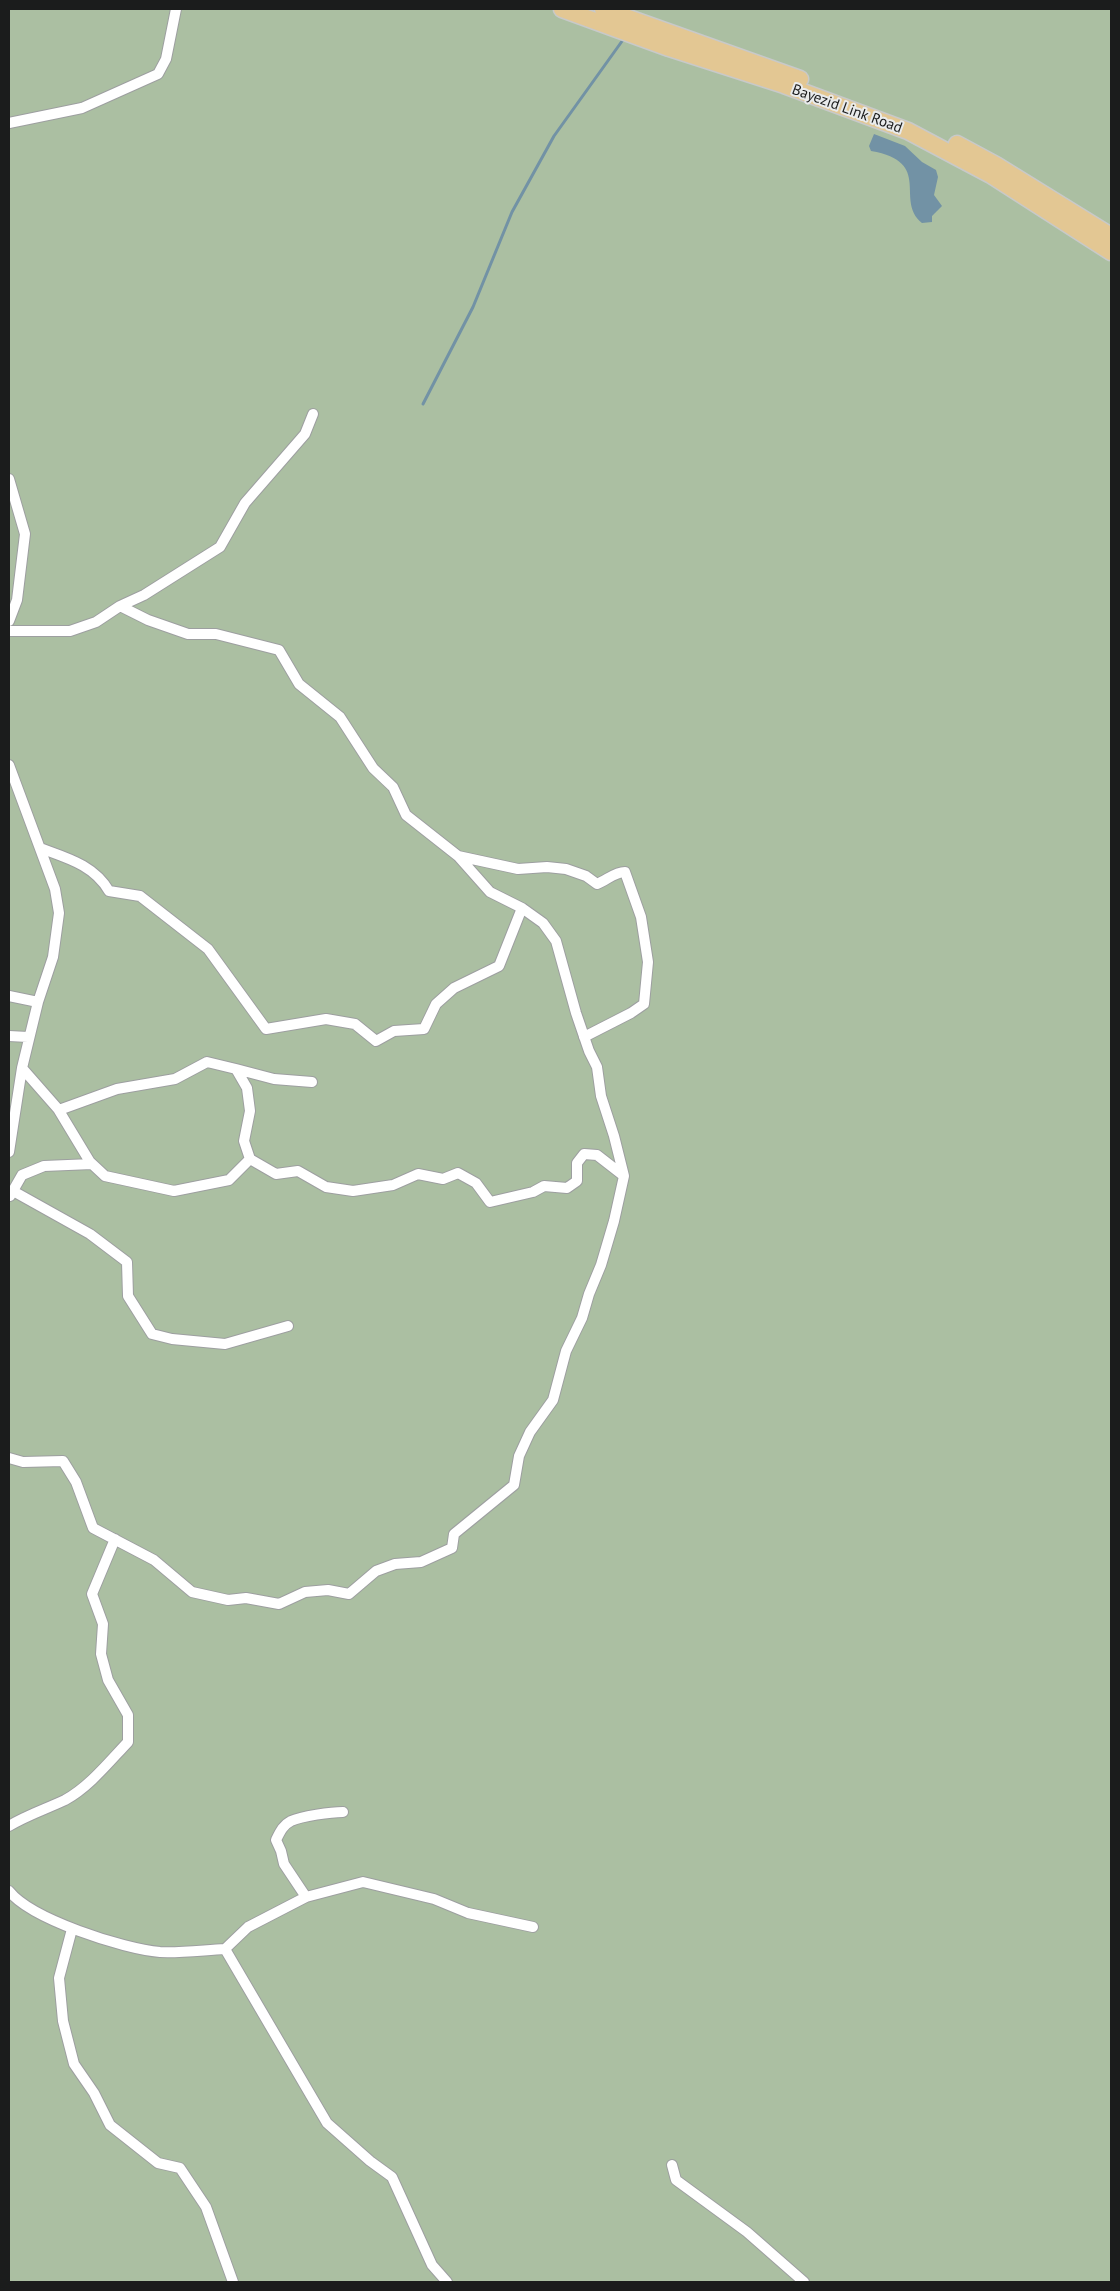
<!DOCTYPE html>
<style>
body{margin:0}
#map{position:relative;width:1120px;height:2291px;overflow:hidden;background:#e9ebec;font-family:"PT Sans",sans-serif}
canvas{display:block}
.frame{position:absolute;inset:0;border:10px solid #1b1c1c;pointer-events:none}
</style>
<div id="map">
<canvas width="1120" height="2291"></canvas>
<div class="frame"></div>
</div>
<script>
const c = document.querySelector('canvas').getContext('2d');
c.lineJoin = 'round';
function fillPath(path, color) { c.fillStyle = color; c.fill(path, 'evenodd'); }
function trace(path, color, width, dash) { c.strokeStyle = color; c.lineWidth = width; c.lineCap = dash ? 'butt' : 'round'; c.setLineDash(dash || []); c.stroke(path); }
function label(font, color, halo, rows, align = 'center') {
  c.font = font + ' "PT Sans",sans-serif'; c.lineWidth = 4; c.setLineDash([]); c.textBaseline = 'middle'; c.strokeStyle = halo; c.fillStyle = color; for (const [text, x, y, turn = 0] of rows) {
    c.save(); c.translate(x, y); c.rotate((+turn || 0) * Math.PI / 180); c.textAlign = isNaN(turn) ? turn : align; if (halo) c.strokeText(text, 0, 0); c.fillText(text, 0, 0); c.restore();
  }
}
fillPath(new Path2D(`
 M9,9H1111V2282H9Z`), '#abbfa2');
fillPath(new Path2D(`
 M874,134L905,146L922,162L936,170L938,177L934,195L942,206L932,216V222L922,223C894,200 934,162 871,151L869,146Z`), '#7292a5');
trace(new Path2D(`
 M423,404L473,307L512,212L554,136L625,37`), '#7292a5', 3);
const street = new Path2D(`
 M9,123L82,108L158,74L166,59L176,9
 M9,479L25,534L17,600L9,621
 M120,606L148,620L188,634H216L279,650L299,684L340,717L373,768L393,787L406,815L458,856L518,869L547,867L566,869L586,876L597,884C607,880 615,872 625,872L641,917L648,962L644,1004L631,1013L584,1037
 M9,631H70L96,622L120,606L144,595L220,547L245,503L305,434L313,414
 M9,765L55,889L59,913L53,957L38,1002L22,1068L58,1109L90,1162L105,1176L174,1191L229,1180L250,1159L276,1174L298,1171L326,1187L353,1191L393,1185L418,1174L443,1179L458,1173L476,1183L490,1202L533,1192L544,1186L567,1188L577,1181V1163L584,1154L597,1155L624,1176
 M40,848C67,858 94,865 109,891L140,896L208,949L266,1029L326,1019L355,1024L376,1041L394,1031L424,1029L436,1004L454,988L499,966L522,908
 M9,996L38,1002
 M9,1036L28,1037
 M236,1069L274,1079L312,1082
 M59,1110L117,1089L175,1079L207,1062L236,1069L247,1088L250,1111L244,1141L250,1159
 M9,1152L22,1068
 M13,1191L90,1234L127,1262L128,1296L152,1334L172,1339L225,1344L288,1326
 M10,1196L22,1175L44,1166L92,1164
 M9,1458L23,1462L63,1461L76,1482L93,1528L154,1560L192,1592L228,1600L246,1598L279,1604L305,1592L328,1590L349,1594L376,1571L395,1564L421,1562L452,1548L454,1534L514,1485L519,1456L530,1432L553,1400L566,1351L582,1318L589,1294L601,1265L614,1221L624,1176L614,1136L601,1096L597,1067L589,1051L576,1013L556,941L543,923L522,908L490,892L458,856
 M9,1826C27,1815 46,1809 65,1800C89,1787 109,1762 128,1742V1715L108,1680L101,1654L103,1624L92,1594L115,1539
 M9,1891C31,1919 123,1949 160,1952C181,1953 204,1950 225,1949L327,2123L370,2161L392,2177L432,2265L447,2282
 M306,1897L284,1864L281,1851L276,1840C280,1832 283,1825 291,1821C302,1816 331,1812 343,1812
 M72,1929L59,1978L63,2021L74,2064L94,2093L110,2125L158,2163L180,2168L206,2207L233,2282
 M225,1949L248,1927L306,1897L363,1882L434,1899L468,1913L533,1927
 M672,2165L676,2180L747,2232L804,2282`);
const primary = new Path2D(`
 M562,9L669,48L784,85L908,131L991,175L1111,252
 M603,9L800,79
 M957,144L996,165L1111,236`);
trace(street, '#9d9fa0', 12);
trace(primary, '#c8c9c9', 19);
trace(street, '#fff', 10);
trace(primary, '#e3c793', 16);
label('15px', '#1b1c1c', '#e9ebec', [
 ["Bayezid Link Road",847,109,20]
]);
</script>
